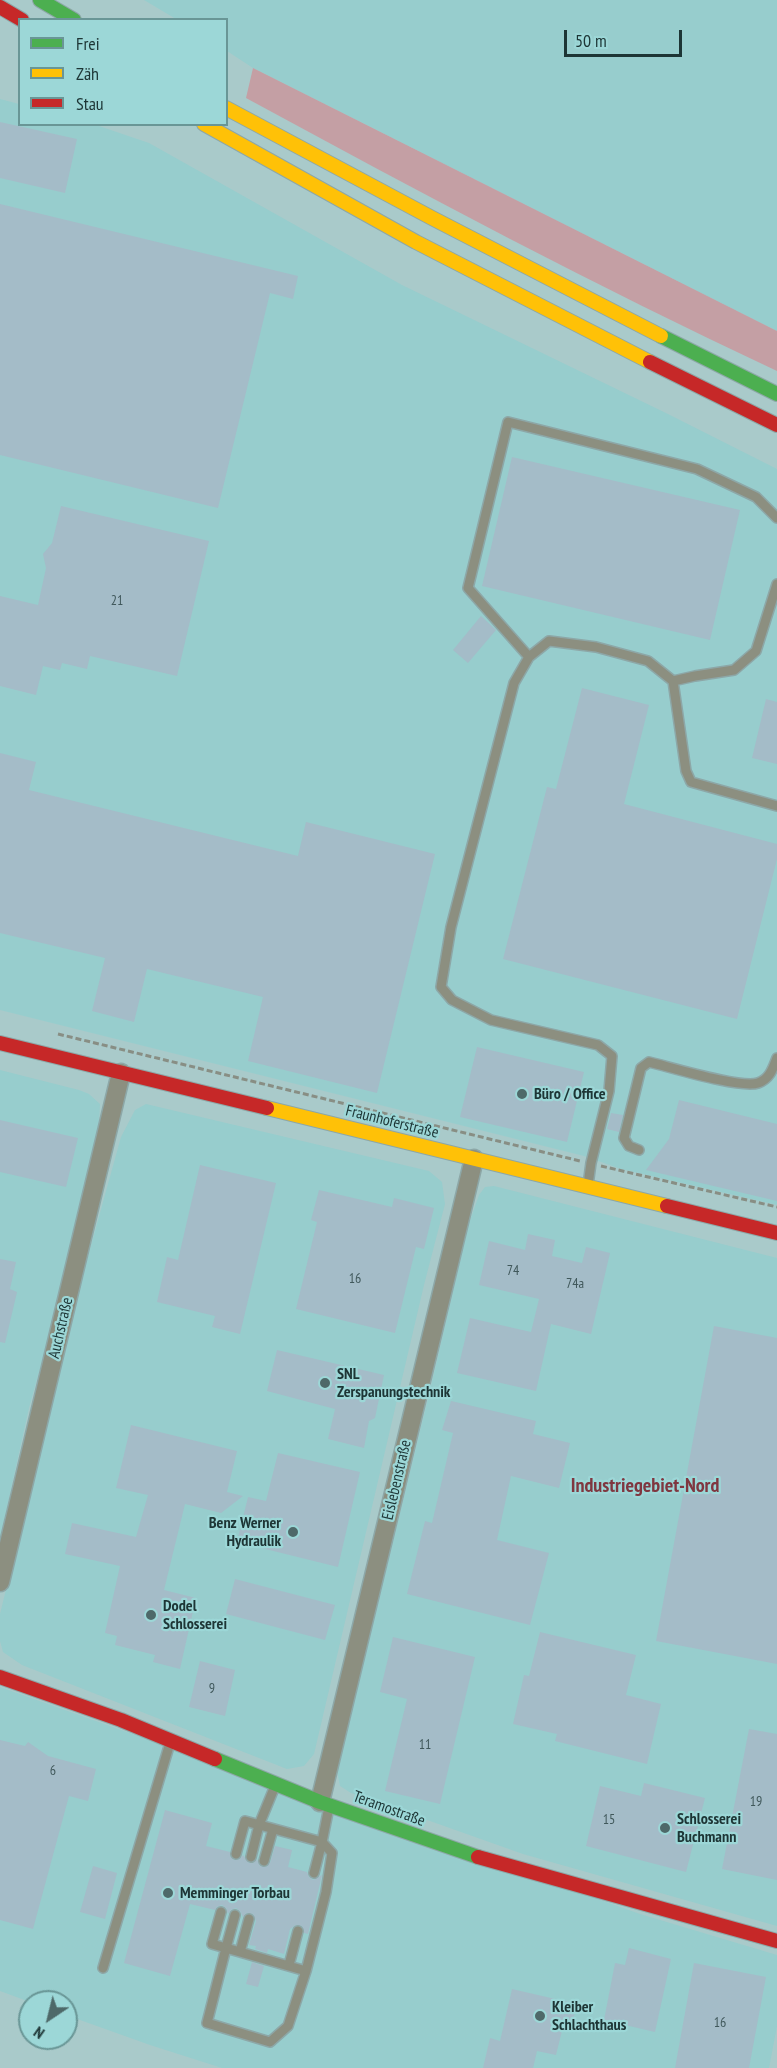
<!DOCTYPE html>
<meta charset="utf-8">
<style>
body{margin:0}
#map{position:relative;width:777px;height:2068px;overflow:hidden;background:#a9caca;font-family:"PT Sans Narrow",sans-serif}
canvas{display:block}
.legend{position:absolute;left:18px;top:18px;width:210px;height:108px;box-sizing:border-box;background:#9cd7d7;border:2px solid #699696;margin:0;padding:8px 10px;list-style:none;font-size:18px;color:#1d3535}
.legend li{display:flex;align-items:center;gap:12px;height:30px}
.legend b{width:30px;border:2px solid #699696}
.north{position:absolute;left:18px;top:1990px;width:60px;height:60px;box-sizing:border-box;background:#9cd7d7;border:2px solid #699696;border-radius:50%;rotate:215deg;font-size:16px;font-weight:700;line-height:24px;text-align:center;color:#1d3535}
.north::after{content:'';display:block;margin:auto;width:21px;height:27px;background:#4e6969;clip-path:polygon(50% 0,100% 100%,50% 72%,0 100%)}
.scale{position:absolute;left:564px;top:30px;width:118px;height:27px;box-sizing:border-box;border:3px solid #1d3535;border-top:0;padding-left:8px;font-size:18px;line-height:21px;white-space:nowrap;color:#1d3535;-webkit-text-stroke:4px #9cd7d7;paint-order:stroke}
</style>
<div id="map">
<canvas width="777" height="2068"></canvas>
<ul class="legend">
<li><b style="height:8px;background:#4caf50"></b>Frei</li>
<li><b style="height:8px;background:#ffc107"></b>Zäh</li>
<li><b style="height:8px;background:#c62828"></b>Stau</li>
</ul>
<div class="north">N</div>
<div class="scale">50 m</div>
</div>
<script>
const c = document.querySelector('canvas').getContext('2d');
c.lineJoin = 'round';
function fillPath(path, color) { c.fillStyle = color; c.fill(path, 'evenodd'); }
function trace(path, color, width, dash) { c.strokeStyle = color; c.lineWidth = width; c.lineCap = dash ? 'butt' : 'round'; c.setLineDash(dash || []); c.stroke(path); }
function label(font, color, halo, rows, align = 'center') {
  c.font = font + ' "PT Sans Narrow",sans-serif'; c.lineWidth = 4.5; c.setLineDash([]); c.textBaseline = 'middle'; c.strokeStyle = halo; c.fillStyle = color; for (const [text, x, y, turn = 0] of rows) {
    c.save(); c.translate(x, y); c.rotate((+turn || 0) * Math.PI / 180); c.textAlign = isNaN(turn) ? turn : align; if (halo) c.strokeText(text, 0, 0); c.fillText(text, 0, 0); c.restore();
  }
}
fillPath(new Path2D(`
 M144,0H777V331L253,68L227,51L226,20L176,19Z
 M0,99L19,104L20,124L96,125L149,143L402,285L668,414L777,469V1205L621,1169L584,1156L0,1010Z
 M0,1070L79,1090L89,1094L100,1104L99,1124L88,1177L53,1322L29,1408L0,1539Z
 M146,1104L429,1171L442,1182L445,1204L424,1285L314,1754L304,1766L287,1769L22,1665L3,1652L0,1641V1614L85,1267L121,1137L135,1110Z
 M494,1186L777,1258V1926L523,1854L351,1793L340,1786L337,1771L429,1394L469,1223L479,1195L485,1187Z
 M0,1687L640,1914L777,1955V2026L769,2068H222L150,2045L66,2015V2002H30L0,1991Z`), '#97cdcd');
fillPath(new Path2D(`
 M253,68L777,331V371C597,287 421,193 246,98Z`), '#c49fa4');
fillPath(new Path2D(`
 M0,122L77,139L65,193L0,178Z
 M0,204L298,276L293,299L270,293L218,508L0,455Z
 M512,457L740,510L710,640L482,586Z
 M61,506L209,541L177,676L90,656L87,669L62,663L60,670L43,666L36,695L0,686V596L38,605L46,568L43,554L52,543Z
 M481,616L496,630L468,663L453,650Z
 M582,688L649,705L624,804L777,844V859L737,1019L503,959L547,787L556,789Z
 M766,699L777,702V764L752,758Z
 M0,753L36,762L29,790L298,856L306,822L435,854L377,1093L248,1061L263,997L147,969L134,1022L92,1011L105,958L0,933Z
 M477,1047L584,1072L567,1142L460,1117Z
 M679,1100L777,1124V1201L646,1170L669,1139Z
 M611,1113L623,1115L619,1132L607,1129Z
 M0,1120L78,1138L66,1187L0,1172Z
 M200,1165L276,1183L240,1334L212,1327L215,1316L157,1302L167,1257L178,1260Z
 M319,1190L392,1207L394,1198L434,1208L424,1249L416,1247L395,1333L296,1309L317,1222L311,1220Z
 M528,1234L555,1240L552,1256L582,1263L586,1247L610,1253L591,1334L551,1324L536,1391L457,1373L470,1318L531,1332L539,1299L479,1285L489,1241L525,1250Z
 M0,1259L16,1262L10,1289L17,1292L5,1343L0,1342Z
 M714,1326L777,1338V1664L656,1641Z
 M277,1350L384,1375L375,1418L369,1421L364,1448L328,1439L335,1409L267,1391Z
 M451,1401L536,1421L533,1434L570,1443L559,1488L511,1476L497,1540L549,1553L530,1625L407,1594L425,1521L432,1523L453,1433L442,1430Z
 M131,1425L237,1451L227,1492L243,1496L221,1513L185,1504L164,1590L196,1598L180,1669L153,1662L155,1655L115,1645L117,1636L105,1633L120,1566L65,1554L72,1523L136,1537L148,1495L116,1488Z
 M278,1453L360,1472L338,1567L237,1542L248,1497L266,1501Z
 M235,1579L335,1605L325,1640L226,1614Z
 M540,1632L636,1655L626,1695L661,1704L647,1764L555,1741L557,1734L513,1724L524,1675L529,1676Z
 M393,1637L475,1657L440,1804L385,1791L407,1699L380,1692Z
 M200,1661L235,1670L225,1716L189,1707Z
 M749,1729L777,1734V1880L722,1869Z
 M0,1740L25,1746L28,1742L48,1756L96,1769L88,1801L69,1796L33,1929L0,1920Z
 M644,1783L705,1798L686,1872L586,1846L600,1786L641,1796Z
 M165,1810L212,1823L206,1846L230,1852V1856L234,1860H238L243,1855L249,1863H253L257,1859L260,1866L266,1867L270,1863L275,1846L292,1850L288,1867L307,1872L309,1877L313,1880L322,1875L308,1934L304,1933L302,1926L296,1925L290,1929L284,1954L268,1949L267,1953L255,1949L256,1946L249,1945L256,1921L253,1914L247,1913L243,1917L240,1911L236,1908L231,1910L228,1914L226,1908L222,1905L217,1907L215,1910L190,1904L170,1976L124,1963Z
 M93,1866L117,1873L105,1919L80,1912Z
 M629,1948L671,1959L655,2032L604,2020L615,1963L625,1965Z
 M252,1962L264,1966L258,1987L246,1984Z
 M694,1963L766,1977L749,2068H675Z
 M512,1989L577,2004L570,2032L562,2031L556,2055L537,2051L533,2068H483L490,2038L500,2041Z`), '#a4bcc8');
const lane = new Path2D(`
 M777,584L756,651L734,670L695,676L673,681L686,771L691,782L777,806
 M529,657L468,588L508,422L697,469L756,497L777,518
 M639,1150L629,1146L624,1138L641,1068L649,1062C670,1067 741,1089 758,1083C770,1079 773,1068 777,1058
 M588,1185L591,1163L609,1091L612,1056L598,1045L491,1020L452,1000L441,987L451,927L514,683L529,657L549,641L596,647L648,661L673,681
 M236,1854L245,1821L322,1842L314,1873
 M251,1857L259,1825L275,1786
 M264,1861L273,1829
 M221,1912L212,1944L226,1948L235,1915
 M240,1952L249,1919
 M289,1965L298,1931
 M103,1968L170,1743
 M306,1971L288,2026L270,2042L207,2023L226,1948L306,1971L326,1892L332,1853L322,1842L329,1807`);
const street = new Path2D(`
 M0,1582L121,1073
 M320,1802L474,1159`);
const fast = new Path2D(`
 M40,0L74,20
 M661,336L777,394
 M215,1759L320,1802L478,1857`);
const slow = new Path2D(`
 M226,108L432,218L661,336
 M204,124L416,242L650,362
 M267,1108L667,1206`);
const jam = new Path2D(`
 M0,7L22,20
 M650,362L777,425
 M0,1043L267,1108
 M667,1206L777,1233
 M0,1677L121,1720L215,1759
 M478,1857L777,1941`);
trace(lane, '#8da7a7', 12);
trace(street, '#8da7a7', 21);
trace(fast, '#8da7a7', 16);
trace(slow, '#8da7a7', 16);
trace(jam, '#8da7a7', 16);
trace(new Path2D(`
 M58,1034L580,1161
 M601,1166L777,1207`), '#888e84', 3, [6, 3]);
trace(lane, '#8c8f80', 9);
trace(street, '#8c8f80', 18);
trace(fast, '#4caf50', 14);
trace(slow, '#ffc107', 14);
trace(jam, '#c62828', 14);
for (const [x, y, r, color] of [
 [522,1094,6,"#4e6969"],
 [325,1383,6,"#4e6969"],
 [293,1532,6,"#4e6969"],
 [151,1615,6,"#4e6969"],
 [665,1828,6,"#4e6969"],
 [168,1893,6,"#4e6969"],
 [540,2016,6,"#4e6969"]
]) { const dot = new Path2D(); dot.arc(x, y, r, 0, 2 * Math.PI); c.fillStyle = color; c.fill(dot); trace(dot, '#9cd7d7', 2); }
label('14px', '#40585b', null, [
 ["21",117,601],
 ["74",513,1271],
 ["16",355,1279],
 ["74a",575,1284],
 ["9",212,1689],
 ["11",425,1745],
 ["6",53,1771],
 ["19",756,1802],
 ["15",609,1820],
 ["16",720,2023]
]);
label('bold 16px', '#1d3535', '#9cd7d7', [
 ["Büro / Office",534,1094],
 ["SNL",337,1374],
 ["Zerspanungstechnik",337,1392],
 ["Benz Werner",281,1523,"right"],
 ["Hydraulik",281,1541,"right"],
 ["Dodel",163,1606],
 ["Schlosserei",163,1624],
 ["Schlosserei",677,1819],
 ["Buchmann",677,1837],
 ["Memminger Torbau",180,1893],
 ["Kleiber",552,2007],
 ["Schlachthaus",552,2025]
], 'left');
label('16px', '#1d3535', '#9cd7d7', [
 ["Fraunhoferstraße",392,1122,14],
 ["Auchstraße",61,1328,-77],
 ["Eislebenstraße",397,1480,-77],
 ["Teramostraße",389,1809,20]
]);
label('bold 20px', '#7f3740', '#9cd7d7', [
 ["Industriegebiet-Nord",645,1486]
]);
</script>
